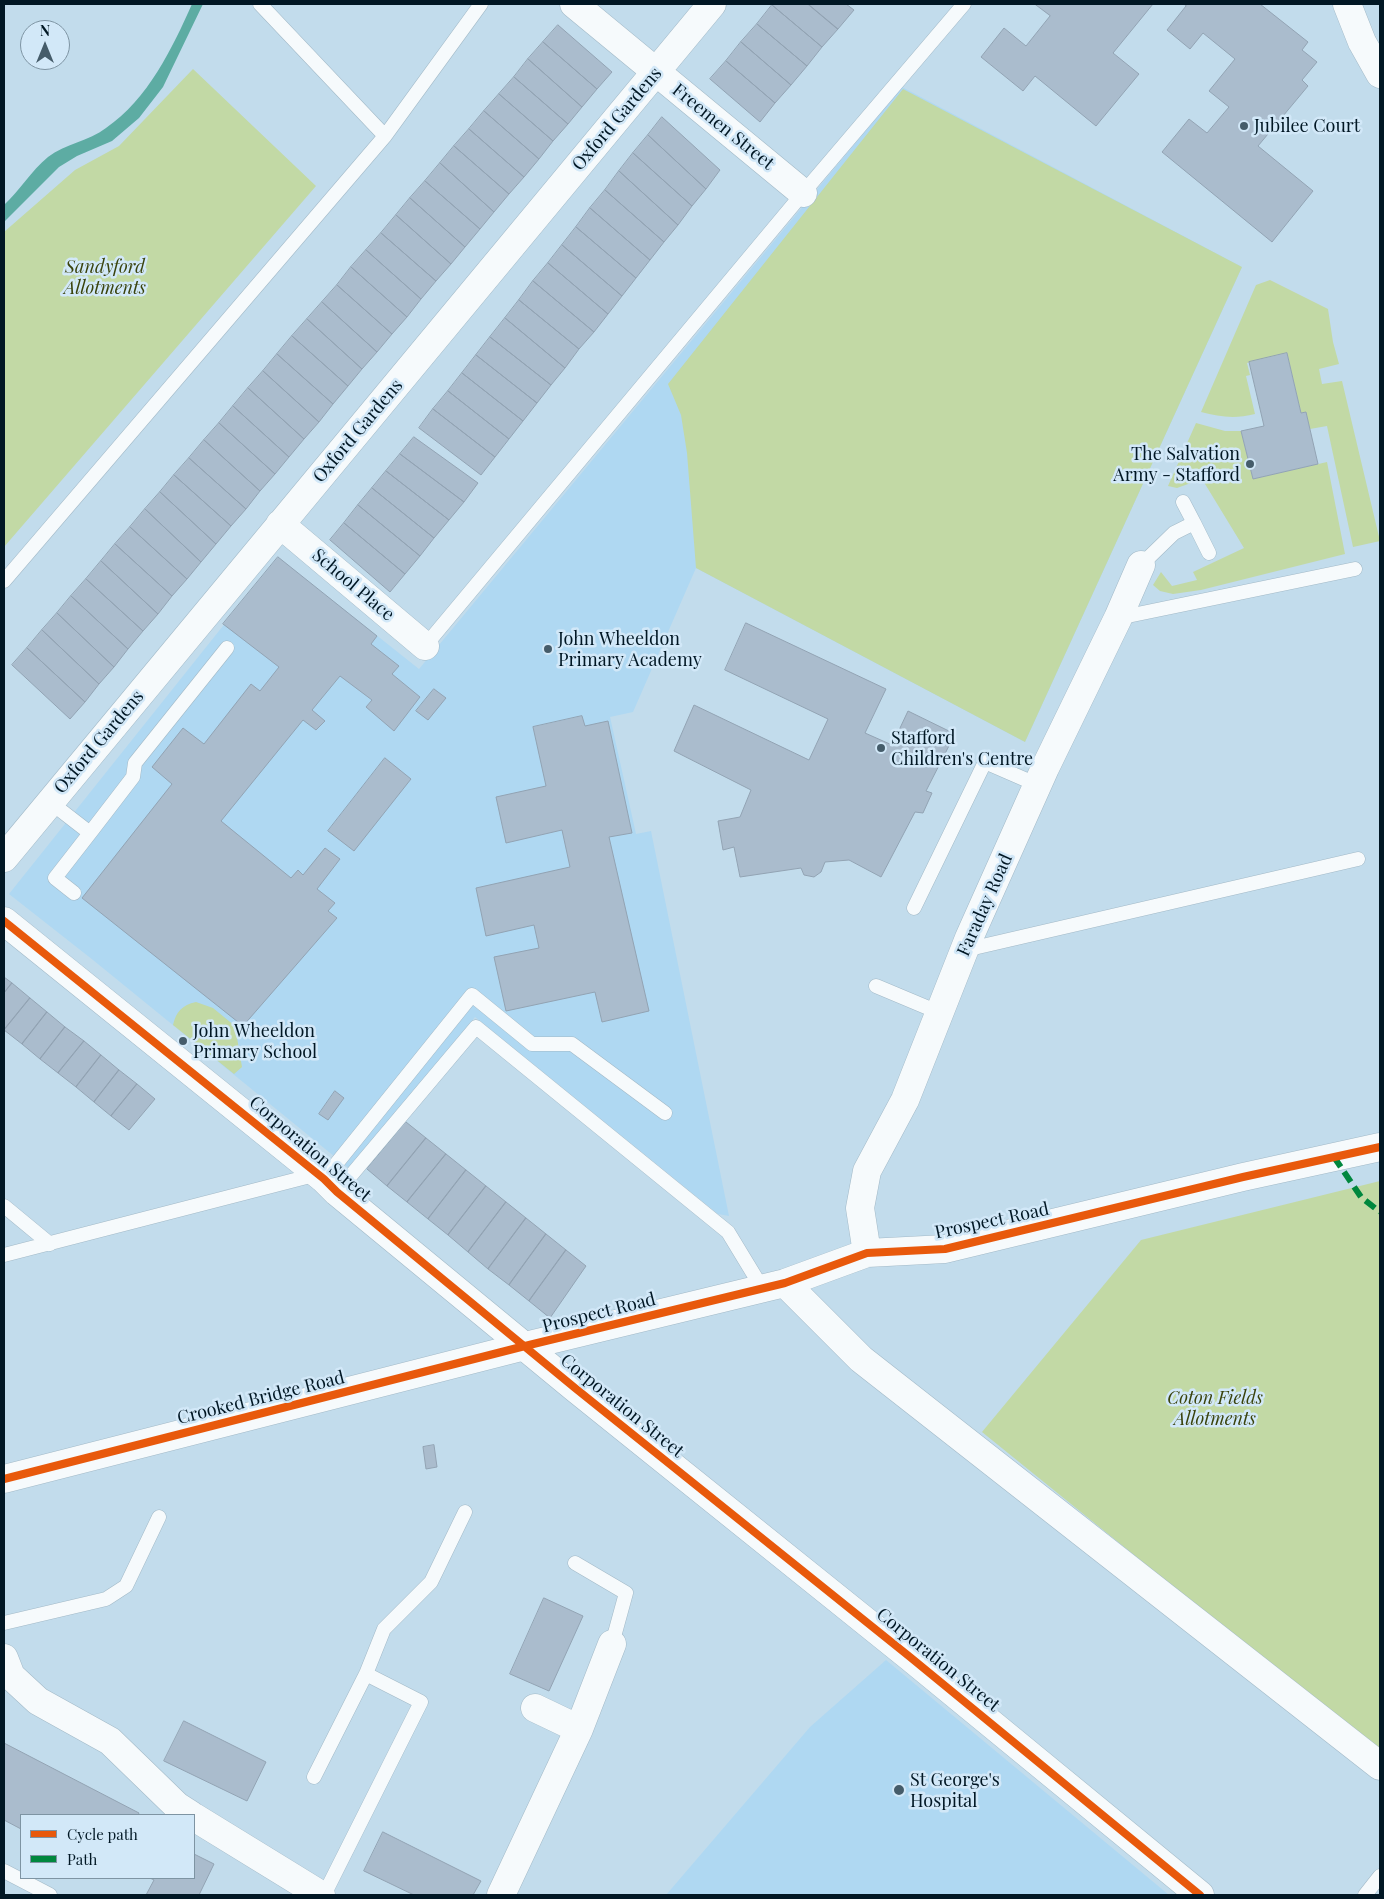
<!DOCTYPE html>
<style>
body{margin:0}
#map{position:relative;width:1384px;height:1899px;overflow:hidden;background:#c2dcec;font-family:"Playfair Display",serif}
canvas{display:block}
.frame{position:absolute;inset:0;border:5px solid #011724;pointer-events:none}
.legend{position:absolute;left:20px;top:1814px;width:175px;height:65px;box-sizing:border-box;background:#d2e8f8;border:1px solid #7e94a3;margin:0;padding:6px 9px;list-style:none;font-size:15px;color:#011724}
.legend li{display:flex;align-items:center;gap:10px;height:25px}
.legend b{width:25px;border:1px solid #7e94a3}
.north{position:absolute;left:20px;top:20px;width:50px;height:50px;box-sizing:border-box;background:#d2e8f8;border:1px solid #7e94a3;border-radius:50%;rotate:0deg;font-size:14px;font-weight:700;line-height:20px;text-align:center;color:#011724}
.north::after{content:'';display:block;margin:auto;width:18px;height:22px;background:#455c6a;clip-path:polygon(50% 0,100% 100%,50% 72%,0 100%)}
</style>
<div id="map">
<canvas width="1384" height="1899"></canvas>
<div class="frame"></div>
<ul class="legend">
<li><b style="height:6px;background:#e8590c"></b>Cycle path</li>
<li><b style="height:6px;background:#00873e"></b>Path</li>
</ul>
<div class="north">N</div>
</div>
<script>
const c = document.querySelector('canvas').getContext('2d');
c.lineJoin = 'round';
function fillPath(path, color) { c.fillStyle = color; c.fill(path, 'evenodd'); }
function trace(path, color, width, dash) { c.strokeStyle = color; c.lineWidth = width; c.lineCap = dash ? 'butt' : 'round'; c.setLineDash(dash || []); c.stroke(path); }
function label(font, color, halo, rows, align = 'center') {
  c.font = font + ' "Playfair Display",serif'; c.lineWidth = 5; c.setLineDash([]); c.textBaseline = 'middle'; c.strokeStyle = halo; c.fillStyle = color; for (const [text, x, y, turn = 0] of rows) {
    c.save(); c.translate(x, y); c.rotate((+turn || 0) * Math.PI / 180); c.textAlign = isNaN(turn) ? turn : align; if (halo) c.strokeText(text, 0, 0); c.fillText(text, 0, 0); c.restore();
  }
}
fillPath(new Path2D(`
 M902,87L1242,267L1025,742L696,568L633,712L610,717L636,834L651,831L729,1216L718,1214L475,1017L351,1170L93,960L9,894L278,557L419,669Z
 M886,1660L1169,1895H666L810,1727Z`), '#afd8f2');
fillPath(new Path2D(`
 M193,69L316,186L4,547V232L75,170L119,146Z
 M903,89L1242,267L1025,742L696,568L687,453L681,415L668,384Z
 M1270,280L1328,309L1333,342L1339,364L1319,369L1322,384L1342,381L1380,541L1353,547L1327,426L1310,429L1306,412L1301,413L1287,353L1247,363L1250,375L1246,376L1255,414C1235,419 1220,417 1201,412L1256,285Z
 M1196,423L1225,431H1241L1253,479L1327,462L1345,554L1201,590L1173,594L1160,591L1153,585L1161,572L1172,586L1197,580L1193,572L1244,548L1202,479L1177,488L1168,486Z
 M196,1002L213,1008L235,1026L242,1067L234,1074L173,1025C176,1012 182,1005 196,1002Z
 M1380,1181V1754L982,1432L1141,1240Z`), '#c2d9a5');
fillPath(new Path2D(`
 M192,4H203L163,87L139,118L112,141L77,156L59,167L4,222V205C20,190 31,171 48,157C65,144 89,141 106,128C148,99 172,49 192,4Z`), '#5daca3');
const building = new Path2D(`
 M774,4H808L838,29L822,47L772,5Z
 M808,4H846L854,10L838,29Z
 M1035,4H1153L1113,53L1139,74L1096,126L1035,76L1023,91L981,57L1004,28L1026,46L1050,16Z
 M1184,4H1260L1308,42L1302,50L1317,62L1302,80L1308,86L1258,146L1313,191L1272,242L1162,152L1189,119L1207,133L1229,107L1209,91L1235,59L1203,33L1190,49L1167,30L1186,6Z
 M772,5L822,47L807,66L757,24Z
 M757,24L807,66L791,85L741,42Z
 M558,25L612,72L597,89L543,42Z
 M543,42L597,89L582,107L528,59Z
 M741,42L791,85L775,103L726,61Z
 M528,59L582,107L568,124L514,77Z
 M726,61L775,103L760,122L710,79Z
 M514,77L568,124L553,141L499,94Z
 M499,94L553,141L539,159L484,111Z
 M484,111L539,159L524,177L469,129Z
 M662,117L720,170L706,189L648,135Z
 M469,129L524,177L509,194L454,146Z
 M648,135L706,189L692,206L633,153Z
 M454,146L509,194L494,212L440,163Z
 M633,153L692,206L678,225L619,171Z
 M440,163L494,212L480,229L425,181Z
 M619,171L678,225L664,242L605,190Z
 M425,181L480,229L465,247L410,198Z
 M605,190L664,242L650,260L590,208Z
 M410,198L465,247L451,264L396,215Z
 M590,208L650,260L636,278L576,227Z
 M396,215L451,264L436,281L381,233Z
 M576,227L636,278L622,296L562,245Z
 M381,233L436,281L421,299L366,250Z
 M562,245L622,296L608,314L548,263Z
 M366,250L421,299L407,317L351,267Z
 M548,263L608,314L594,332L533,281Z
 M351,267L407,317L392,334L337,285Z
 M533,281L594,332L579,349L519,300Z
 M337,285L392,334L377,352L322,302Z
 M519,300L579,349L565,368L505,318Z
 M322,302L377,352L362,369L307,319Z
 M505,318L565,368L551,385L490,337Z
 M307,319L362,369L348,386L292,336Z
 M292,336L348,386L333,404L277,354Z
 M490,337L551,385L537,403L476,355Z
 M1287,353L1301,413L1306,412L1318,464L1253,479L1241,431L1264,426L1249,362Z
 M277,354L333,404L319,422L263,371Z
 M476,355L537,403L523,421L462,373Z
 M263,371L319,422L304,439L248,388Z
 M462,373L523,421L509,439L448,391Z
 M248,388L304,439L289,457L233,406Z
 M448,391L509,439L495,457L433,409Z
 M233,406L289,457L275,474L219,423Z
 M433,409L495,457L481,475L419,428Z
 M219,423L275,474L260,491L204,440Z
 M414,437L478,483L464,502L400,454Z
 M204,440L260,491L246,509L189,458Z
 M400,454L464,502L449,520L386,471Z
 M189,458L246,509L231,526L174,475Z
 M386,471L449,520L434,538L372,488Z
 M174,475L231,526L216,544L160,492Z
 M372,488L434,538L420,556L358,505Z
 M160,492L216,544L201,562L145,509Z
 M358,505L420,556L405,574L344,523Z
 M145,509L201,562L187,579L130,527Z
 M344,523L405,574L390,592L330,540Z
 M130,527L187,579L172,596L115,544Z
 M115,544L172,596L158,614L101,561Z
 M278,557L377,636L371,644L399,666L392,674L420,697L394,731L366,707L372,700L340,676L312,710L325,721L316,730L303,720L221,821L291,878L298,870L303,875L325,848L340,859L317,889L335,903L328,911L337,918L243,1026L82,898L172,784L152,767L183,728L204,744L251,684L260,691L279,667L223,624Z
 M101,561L158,614L143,631L86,579Z
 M86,579L143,631L128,649L71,596Z
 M71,596L128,649L114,667L57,613Z
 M57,613L114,667L99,684L42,630Z
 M746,623L886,689L865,733L892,745L908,711L955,734L926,791L932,793L923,813L915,812L881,877L849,860L825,862L821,872L814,877L804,875L801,868L740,877L734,847L723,850L718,821L740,817L751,790L674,751L694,705L809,760L828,719L725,670Z
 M42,630L99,684L85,702L27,648Z
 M27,648L85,702L70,719L12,665Z
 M434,689L446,698L428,720L416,711Z
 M582,716L585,726L608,721L632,833L609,837L649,1011L602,1022L595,992L506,1011L494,957L539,948L534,925L486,936L476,888L570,867L562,830L506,843L496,797L546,786L533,727Z
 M385,758L411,779L354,851L328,831Z
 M4,977L12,983L4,993Z
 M12,983L30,998L4,1030V993Z
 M30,998L47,1012L22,1044L4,1030Z
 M47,1012L65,1027L40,1059L22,1044Z
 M65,1027L84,1041L58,1073L40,1059Z
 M84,1041L101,1055L76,1087L58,1073Z
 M101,1055L119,1070L94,1102L76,1087Z
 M119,1070L137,1084L111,1116L94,1102Z
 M137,1084L155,1099L129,1130L111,1116Z
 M335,1091L344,1098L328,1120L319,1114Z
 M406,1122L426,1138L387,1186L367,1169Z
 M426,1138L446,1154L407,1202L387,1186Z
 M446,1154L466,1170L428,1219L407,1202Z
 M466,1170L486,1186L448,1235L428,1219Z
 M486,1186L506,1202L468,1252L448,1235Z
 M506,1202L526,1218L488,1269L468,1252Z
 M526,1218L546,1234L509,1285L488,1269Z
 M546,1234L566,1250L529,1301L509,1285Z
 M566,1250L586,1266L550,1318L529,1301Z
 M434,1445L437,1467L426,1469L423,1447Z
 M544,1598L583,1616L549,1691L510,1674Z
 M184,1721L266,1762L247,1801L164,1761Z
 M4,1743L139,1813L138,1815H21V1829L4,1820Z
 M383,1832L481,1881L473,1895H414L364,1871Z
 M194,1854L214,1864L199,1895H146L154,1880L150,1878H194Z`);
fillPath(building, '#aabccd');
trace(building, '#92a3b3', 1);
const lane = new Path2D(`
 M260,4L385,136
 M1183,502L1194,523
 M1141,565L1174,533L1194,523L1209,553
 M4,581L385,136L481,4
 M1118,618L1355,569
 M425,646L803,193L964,4
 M50,802L90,833L55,878L74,893
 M90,833L133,777L135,763L227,648
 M914,908L985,762L1038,785
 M965,950L1358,859
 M876,986L938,1012
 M324,1179L472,995L532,1044H572L665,1113
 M337,1192L476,1027L728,1232L762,1288
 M4,1206L50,1244
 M4,1255L318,1174
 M575,1563L626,1593L612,1644
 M4,1623L106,1599L126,1586L159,1517
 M314,1777L366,1674L384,1629L431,1582L465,1512
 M4,1871L50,1895
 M324,1895L421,1702L366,1674
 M1365,1895L1380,1876`);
const street = new Path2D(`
 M574,4L803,193
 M1347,4L1362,42L1380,74
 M280,524L425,646
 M4,858L712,4
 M867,1253L860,1208L867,1171L905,1100L969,938L1045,768L1118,618L1141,565
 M785,1283L861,1359L1380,1766
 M4,1479L525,1346L785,1283L867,1253L945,1249L1243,1177L1380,1147
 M4,1658L11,1676L38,1701L110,1741L177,1806L191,1815
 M535,1708L579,1729
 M194,1817L321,1895
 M501,1895L579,1729L612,1644`);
const secondary = new Path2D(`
 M4,921L324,1179L337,1192L575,1388L910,1657L1200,1895`);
trace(lane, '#a2b9c7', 15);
trace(street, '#a2b9c7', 29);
trace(secondary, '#a2b9c7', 29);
trace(lane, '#f6fafc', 14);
trace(street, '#f6fafc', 28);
trace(secondary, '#f6fafc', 28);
trace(new Path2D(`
 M1334,1157L1361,1197L1380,1212`), '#00873e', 6, [12, 6]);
trace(new Path2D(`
 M4,921L324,1179L337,1192L575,1388L910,1657L1200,1895
 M4,1479L525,1346L785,1283L867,1253L945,1249L1243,1177L1380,1147`), '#e8590c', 8);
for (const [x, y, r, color] of [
 [1244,126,5,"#455c6a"],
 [1250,464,5,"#455c6a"],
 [548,649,5,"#455c6a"],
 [881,748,5,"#455c6a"],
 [183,1041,5,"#455c6a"],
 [899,1790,6,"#455c6a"]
]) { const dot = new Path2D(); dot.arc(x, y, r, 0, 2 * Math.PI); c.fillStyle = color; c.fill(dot); trace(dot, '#d2e8f8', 2); }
label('18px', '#011724', '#d2e8f8', [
 ["Oxford Gardens",617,119,-50],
 ["Freemen Street",723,127,39],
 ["Oxford Gardens",358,431,-50],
 ["School Place",353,585,40],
 ["Oxford Gardens",99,742,-50],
 ["Faraday Road",985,905,-66],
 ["Corporation Street",310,1149,40],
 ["Prospect Road",992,1221,-12],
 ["Prospect Road",599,1313,-14],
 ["Crooked Bridge Road",261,1398,-14],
 ["Corporation Street",622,1406,39],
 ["Corporation Street",938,1660,39]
]);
label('18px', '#011724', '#d2e8f8', [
 ["Jubilee Court",1254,126],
 ["The Salvation",1240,454,"right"],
 ["Army - Stafford",1240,475,"right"],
 ["John Wheeldon",558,639],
 ["Primary Academy",558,660],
 ["Stafford",891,738],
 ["Children's Centre",891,759],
 ["John Wheeldon",193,1031],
 ["Primary School",193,1052],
 ["St George's",910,1780],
 ["Hospital",910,1801]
], 'left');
label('italic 18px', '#3a430c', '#d2e8f8', [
 ["Sandyford",105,267],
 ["Allotments",105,288],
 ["Coton Fields",1215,1398],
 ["Allotments",1215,1419]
]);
</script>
